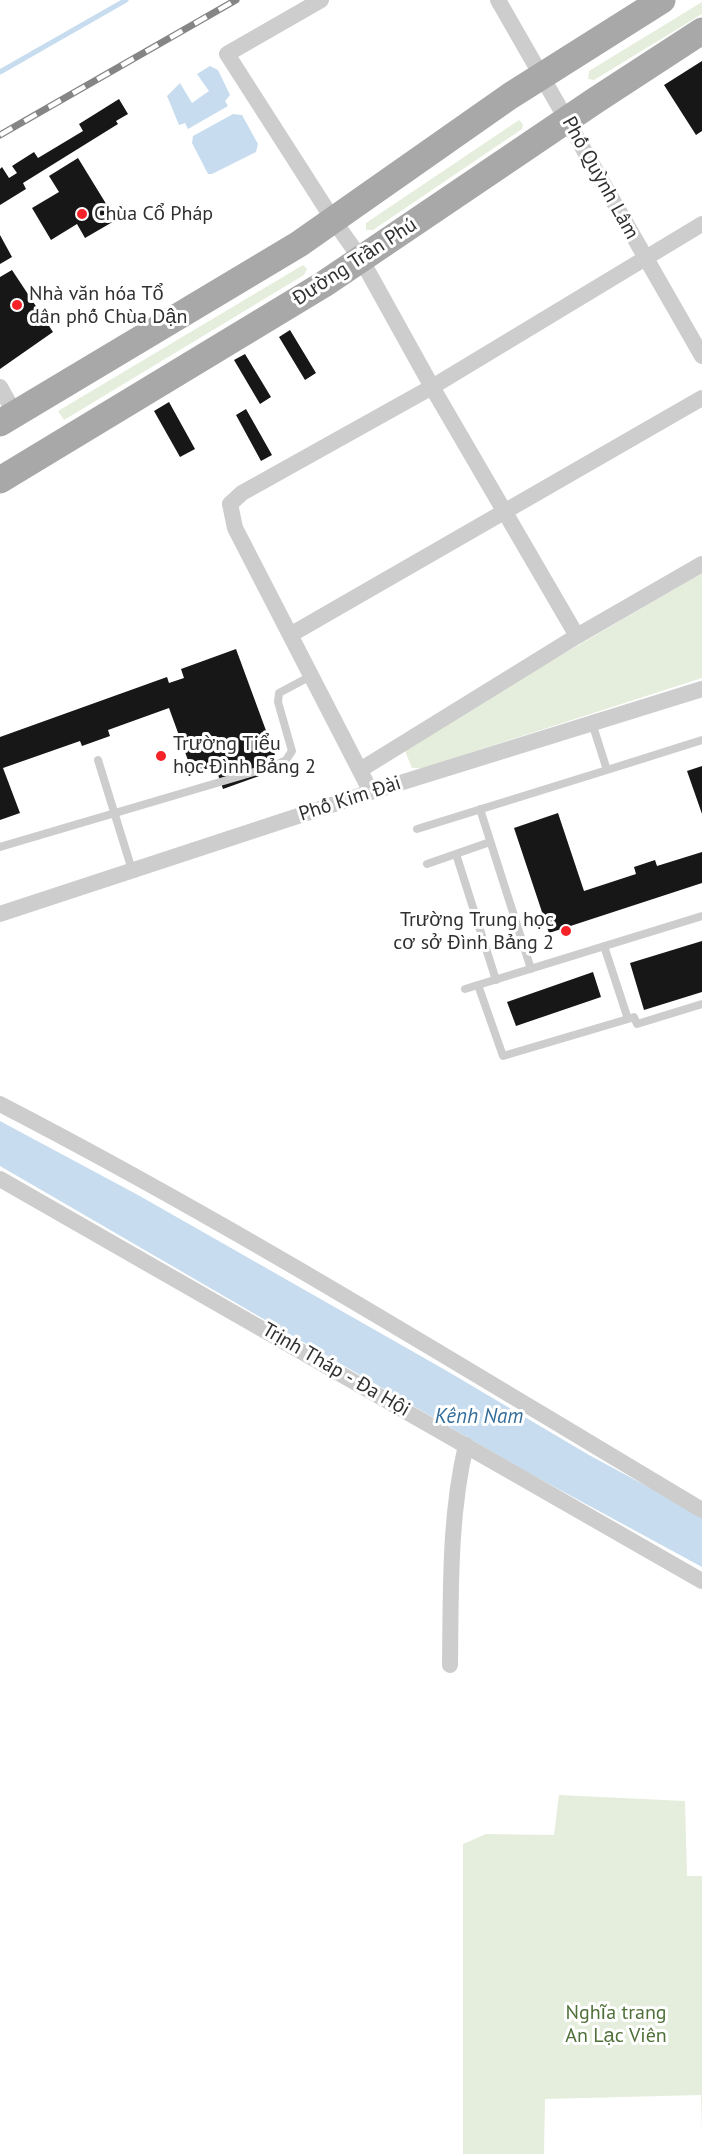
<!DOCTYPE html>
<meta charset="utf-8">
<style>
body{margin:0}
canvas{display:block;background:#fff}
</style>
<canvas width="702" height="2154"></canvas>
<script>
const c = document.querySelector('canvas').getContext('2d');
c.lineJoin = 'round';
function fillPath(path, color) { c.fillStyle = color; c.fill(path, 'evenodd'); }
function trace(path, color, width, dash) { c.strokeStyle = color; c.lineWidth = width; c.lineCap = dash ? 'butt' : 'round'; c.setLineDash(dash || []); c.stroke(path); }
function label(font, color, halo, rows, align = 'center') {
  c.font = font + ' "PT Sans",sans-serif'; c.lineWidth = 6; c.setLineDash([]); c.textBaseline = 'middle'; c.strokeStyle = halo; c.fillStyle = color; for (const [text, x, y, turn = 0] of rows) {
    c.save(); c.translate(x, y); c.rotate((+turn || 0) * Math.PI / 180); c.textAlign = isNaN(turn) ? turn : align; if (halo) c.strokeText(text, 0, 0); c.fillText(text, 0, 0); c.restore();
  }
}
fillPath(new Path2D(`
 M702,2V14L594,80L588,79L589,71Z
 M519,120L523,124L522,129L373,230H366V223Z
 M303,265L307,269L304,275L64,420L58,411Z
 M702,573V678L423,768H412L405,751L409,744Z
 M559,1795L685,1801L687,1876H702V2133L701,2095L545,2099L544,2154H463V1844L486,1834L554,1835Z`), '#e5eedc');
fillPath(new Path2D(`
 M210,66L218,70L230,95L225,101L228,106L188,129L185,123L179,125L167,96L180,83L192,103L209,91L197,74Z
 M233,114L242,115L258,144L256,152L212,174H208L192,143L193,136Z
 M0,1121L138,1195L447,1371L589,1455L702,1516V1567L527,1472L0,1166Z`), '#c7ddef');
trace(new Path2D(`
 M0,72L126,0`), '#c7ddef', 5);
fillPath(new Path2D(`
 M702,61V131L696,135L664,85Z
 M119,99L128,114L116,121L118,124L23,183L26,189L0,205V169L2,167L9,178L17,173L12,166L34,152L38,158L83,131L79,124Z
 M78,158L116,220L85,238L77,224L51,240L32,208L59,192L49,176Z
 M0,235L12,257L0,264Z
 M12,270L53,332L0,369V277Z
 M290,330L316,373L305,380L279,337Z
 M245,354L271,397L260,404L234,360Z
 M169,402L195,449L180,457L154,411Z
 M246,409L272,455L261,461L236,415Z
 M236,649L275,755L268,757L273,771L223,789L215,766L200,771L196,761L189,763L169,708L108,730L110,736L82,746L80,741L3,768L20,813L0,820V737L167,677L169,683L184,678L181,669Z
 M702,766V814L687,771Z
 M558,813L584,891L636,874L634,867L655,860L657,866L702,852V883L549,933L514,828Z
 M702,941V992L644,1010L630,963Z
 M593,972L601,997L516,1026L507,1002Z`), '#171717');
trace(new Path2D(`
 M98,760L132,870
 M607,770L702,740
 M480,809L531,969
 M417,829L607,770L592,723
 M0,847L271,767L286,760L292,751L278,702L279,693L311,676
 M456,854L496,980
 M427,864L490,842
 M478,985L503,1056L628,1019L604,946
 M465,989L702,916
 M628,1019L634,1017L637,1024L702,1004`), '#cdcdcd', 8);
trace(new Path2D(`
 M321,0L227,54L334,221L361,259L432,387L577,636
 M498,0L702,356
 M0,387L15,414
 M290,635L702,398
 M360,770L577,636L702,564
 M371,792L235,528L230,504L242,493L432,387L702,224
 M0,914L371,792L702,689
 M0,1104C240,1228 470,1372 702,1510
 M0,1179L702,1581
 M450,1665C451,1591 449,1517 466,1445`), '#cdcdcd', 16);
trace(new Path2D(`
 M0,423L299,244L510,96L662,0
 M0,480L324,284L596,100L702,31`), '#a8a8a8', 27);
const rail = new Path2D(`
 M0,135L236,0`);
trace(rail, '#858585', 7);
trace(rail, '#fff', 4.5, [14]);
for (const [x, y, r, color] of [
 [82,214,6,"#f52328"],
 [17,305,6,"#f52328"],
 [161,756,6,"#f52328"],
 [566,931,6,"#f52328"]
]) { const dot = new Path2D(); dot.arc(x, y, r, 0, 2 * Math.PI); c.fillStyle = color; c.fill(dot); trace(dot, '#fff', 2); }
label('20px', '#303030', '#fff', [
 ["Phố Quỳnh Lâm",600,178,61],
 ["Đường Trần Phú",355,262,-33],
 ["Phố Kim Đài",350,799,-18],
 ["Trịnh Tháp - Đa Hội",336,1370,30]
]);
label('20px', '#303030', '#fff', [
 ["Chùa Cổ Pháp",94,214],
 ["Nhà văn hóa Tổ",29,294],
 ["dân phố Chùa Dận",29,317],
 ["Trường Tiểu",173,744],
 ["học Đình Bảng 2",173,767],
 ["Trường Trung học",554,920,"right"],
 ["cơ sở Đình Bảng 2",554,943,"right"]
], 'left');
label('20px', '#4f7038', '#fff', [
 ["Nghĩa trang",616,2013],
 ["An Lạc Viên",616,2036]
]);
label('italic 21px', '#356e9a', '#fff', [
 ["Kênh Nam",479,1417]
]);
</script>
